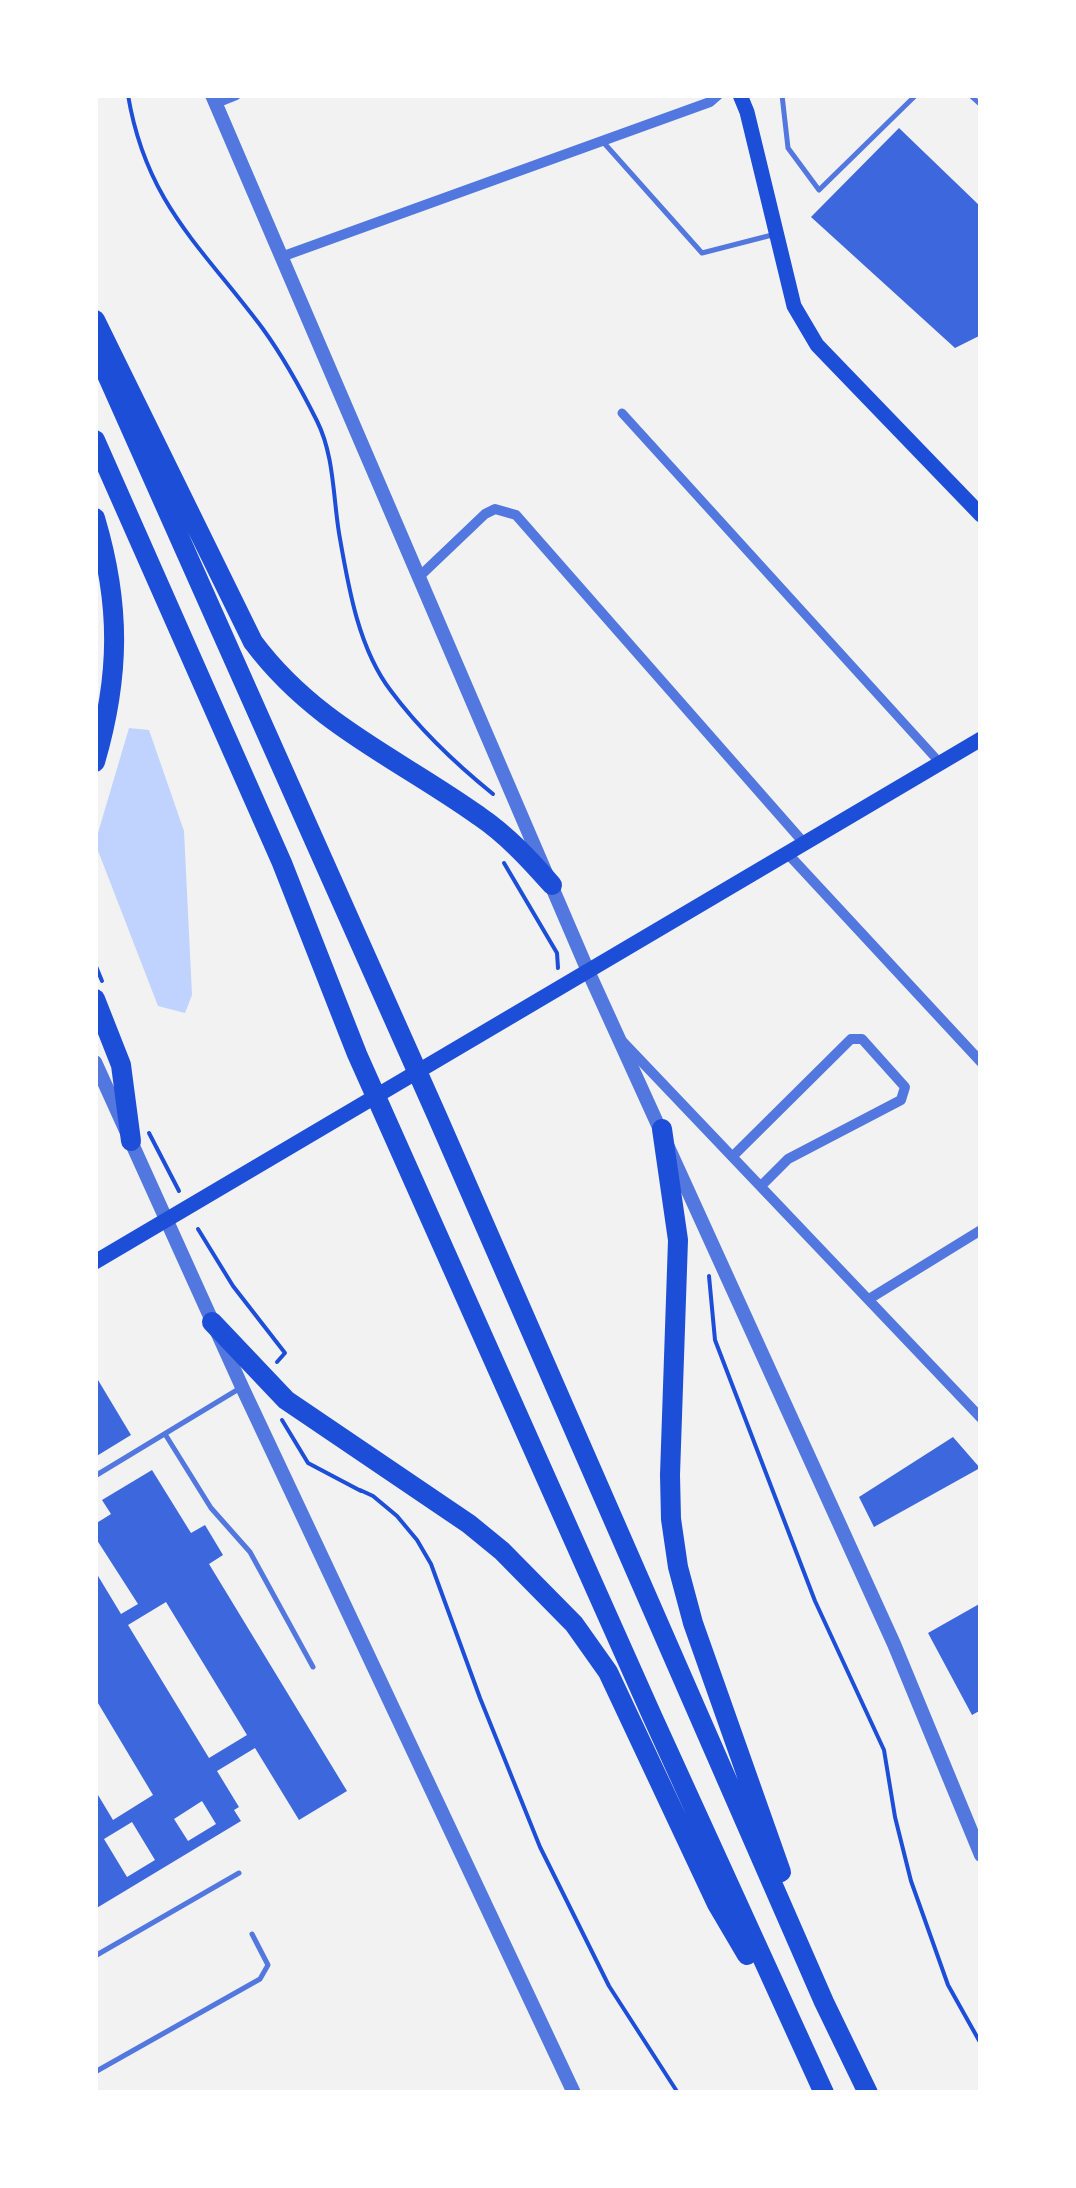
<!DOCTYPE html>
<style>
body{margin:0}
#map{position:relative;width:1076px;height:2188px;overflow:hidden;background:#f2f2f2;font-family:Montserrat,sans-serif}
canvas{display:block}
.frame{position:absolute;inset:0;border:98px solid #fff;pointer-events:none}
</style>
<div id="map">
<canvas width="1076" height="2188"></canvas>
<div class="frame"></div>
</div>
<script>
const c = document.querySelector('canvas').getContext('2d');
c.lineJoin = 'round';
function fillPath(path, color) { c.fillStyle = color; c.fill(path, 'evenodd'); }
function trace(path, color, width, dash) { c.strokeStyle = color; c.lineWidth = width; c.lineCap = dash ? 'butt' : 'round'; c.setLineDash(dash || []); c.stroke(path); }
fillPath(new Path2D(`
 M129,728L149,730L184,831L192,995L185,1013L158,1006L95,843Z`), '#bfd3fe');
fillPath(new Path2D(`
 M899,128L981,207V335L955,348L811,217Z
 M95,1375L131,1435L95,1457Z
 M953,1437L980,1468L874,1527L859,1497Z
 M152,1470L191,1533L205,1525L223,1555L209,1564L347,1791L299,1820L255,1748L217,1771L239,1807L234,1810L241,1821L95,1909V1790L113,1820L153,1795L95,1698V1571L121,1614L138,1604L95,1537V1524L111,1514L102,1500ZM166,1602L247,1735L209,1758L128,1625ZM202,1801L216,1824L188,1841L174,1819ZM132,1822L155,1860L127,1877L104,1839Z
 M981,1603V1710L972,1715L928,1633Z`), '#3d67dc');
trace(new Path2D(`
 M128,95C146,203 201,246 263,329C284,358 301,389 317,421C334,455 333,496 339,533C348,585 358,648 391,691C420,730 456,764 493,794
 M504,863L557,953L558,968
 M95,964L102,981
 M149,1133L179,1191
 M198,1229L233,1286L285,1353L277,1362
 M709,1276L715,1340L815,1601L884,1750L895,1817L911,1881L948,1985L981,2044
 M282,1420L308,1463L361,1491
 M360,1490L373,1496L397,1516L417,1540L431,1564L480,1698L540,1847L609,1986L678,2093`), '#1d4ed8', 4);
trace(new Path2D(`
 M782,95L788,148L819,190L916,95
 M970,95L981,105
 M604,143L702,253L772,235
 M165,1434L211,1508L250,1552L313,1667
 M95,1476L242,1387
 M95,1956L239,1873
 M95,2072L260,1979L268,1965L252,1934`), '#5277de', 5);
trace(new Path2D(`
 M622,413L941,764`), '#5277de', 9);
trace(new Path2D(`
 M216,103L236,95
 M281,257L710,102L718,95
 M421,575L485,514L495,509L516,515L804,843
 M788,854L981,1062
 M623,1042L981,1418
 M733,1156L851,1039H862L905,1087L901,1100L788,1159L761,1186
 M869,1299L981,1230`), '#5277de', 10);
trace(new Path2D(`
 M212,95L588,971L894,1644L981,1855
 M95,1062L242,1387L574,2093`), '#5277de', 14);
trace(new Path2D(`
 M740,95L747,112L794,306L817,345L981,515
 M95,1262L981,739`), '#1d4ed8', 15);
trace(new Path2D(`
 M95,320L253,642C315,725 398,758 479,816C507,835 530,860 552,885
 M95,348L437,1116L824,2002L868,2093
 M95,440L282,863L357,1054L653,1718L824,2093
 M95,518C121,605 120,676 95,762
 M95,999L121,1065L131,1141
 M662,1129L678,1240L670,1475L671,1519L678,1567L693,1623L781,1872
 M212,1322L286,1400L469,1524L502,1551L574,1624L608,1672L717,1904L747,1955`), '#1d4ed8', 20);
</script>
